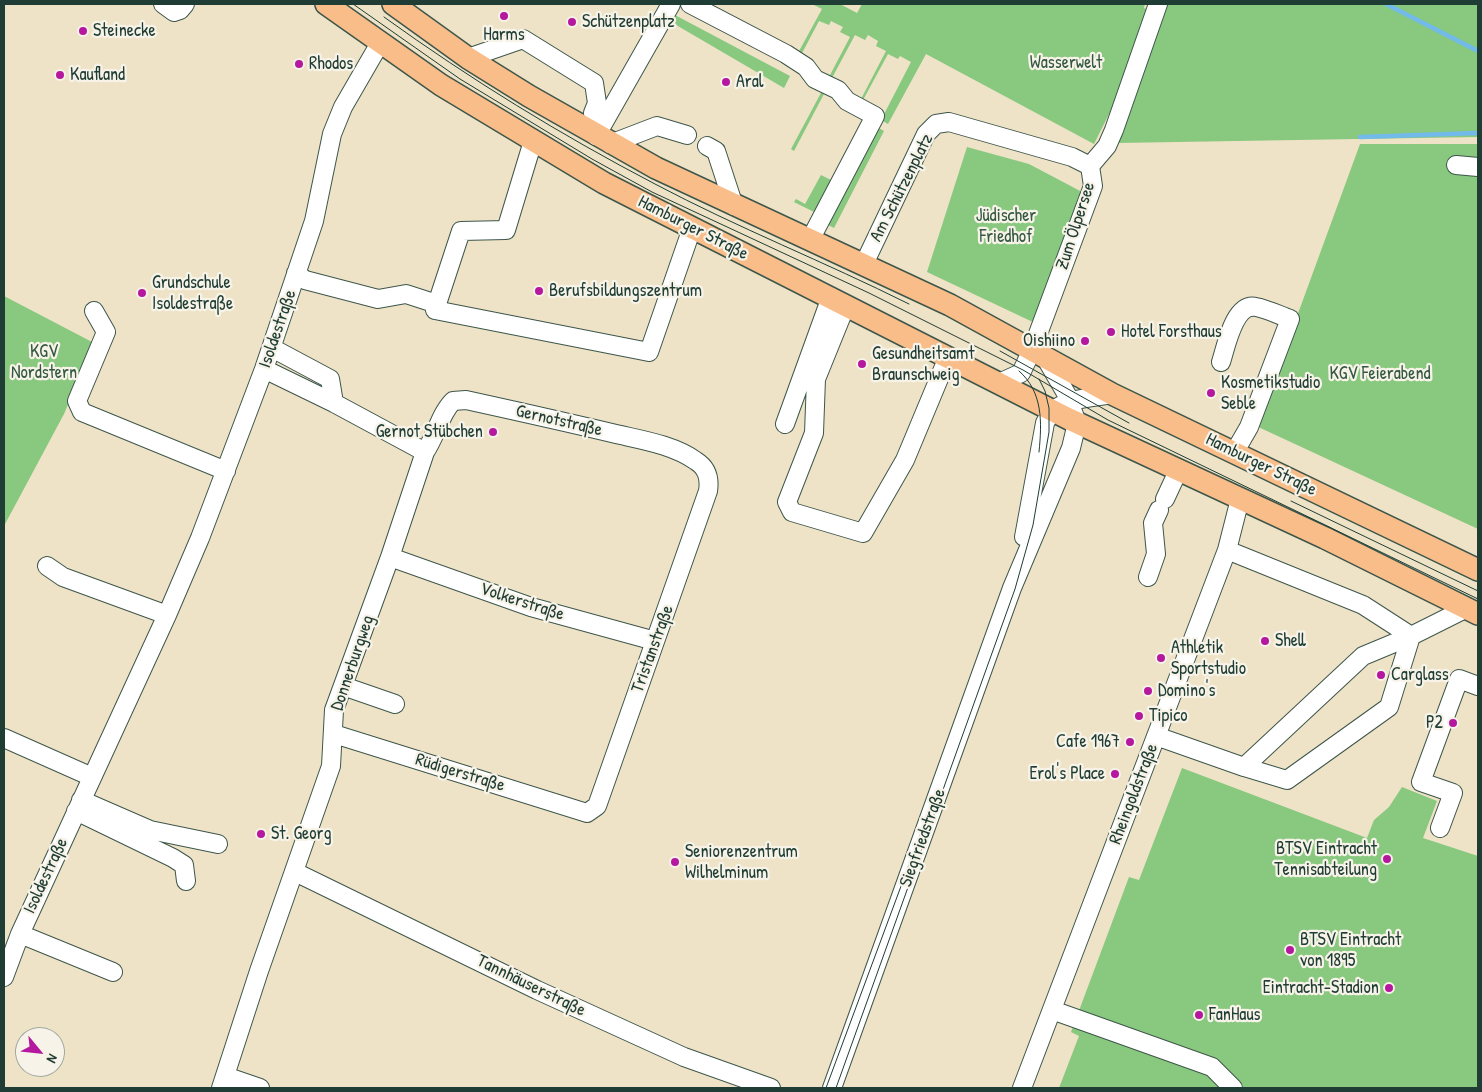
<!DOCTYPE html>
<meta charset="utf-8">
<style>
body{margin:0}
#map{position:relative;width:1482px;height:1092px;overflow:hidden;background:#eee3c7;font-family:"Patrick Hand",sans-serif}
canvas{display:block}
.frame{position:absolute;inset:0;border:5px solid #1f3d34;pointer-events:none}
.north{position:absolute;left:15px;top:1027px;width:50px;height:50px;box-sizing:border-box;background:#f7f3e8;border:1px solid #a1aaa0;border-radius:50%;rotate:118deg;font-size:14px;font-weight:700;line-height:20px;text-align:center;color:#1f3d34}
.north::after{content:'';display:block;margin:auto;width:18px;height:22px;background:#b5179e;clip-path:polygon(50% 0,100% 100%,50% 72%,0 100%)}
</style>
<div id="map">
<canvas width="1482" height="1092"></canvas>
<div class="frame"></div>
<div class="north">N</div>
</div>
<script>
const c = document.querySelector('canvas').getContext('2d');
c.lineJoin = 'round';
function fillPath(path, color) { c.fillStyle = color; c.fill(path, 'evenodd'); }
function trace(path, color, width, dash) { c.strokeStyle = color; c.lineWidth = width; c.lineCap = dash ? 'butt' : 'round'; c.setLineDash(dash || []); c.stroke(path); }
function label(font, color, halo, rows, align = 'center') {
  c.font = font + ' "Patrick Hand",sans-serif'; c.lineWidth = 4.5; c.setLineDash([]); c.textBaseline = 'middle'; c.strokeStyle = halo; c.fillStyle = color; for (const [text, x, y, turn = 0] of rows) {
    c.save(); c.translate(x, y); c.rotate((+turn || 0) * Math.PI / 180); c.textAlign = isNaN(turn) ? turn : align; if (halo) c.strokeText(text, 0, 0); c.fillText(text, 0, 0); c.restore();
  }
}
fillPath(new Path2D(`
 M812,4H840L857,13L862,4H1145L1144,8L1148,10L1118,96L1094,144L926,54L888,124L881,120L911,62L900,56L898,59L888,54L863,100L861,99L886,51L876,46L878,41L868,35L865,40L855,35L832,78L829,77L850,37L840,32L843,27L831,21L829,25L819,21L801,55L798,53L822,9Z
 M1163,4H1478V137L1116,143Z
 M673,14L790,76L784,88L671,22L644,67Z
 M822,91L825,92L794,151L791,149Z
 M877,127L884,131L834,228L826,224Z
 M1360,144H1478V529L1254,425L1300,308Z
 M967,147L1029,164L1084,193L1037,324L927,272Z
 M821,175L833,181L816,213L794,202L796,199L805,204Z
 M4,296L94,343L64,414L4,526Z
 M1182,768L1367,838L1374,820L1389,807L1402,787L1437,801L1423,838L1478,856V1088H1059L1079,1036L1071,1032L1129,877L1139,880Z`), '#88c87f');
trace(new Path2D(`
 M1386,4L1478,51
 M1360,137L1478,133`), '#72baea', 4.5);
const minor = new Path2D(`
 M163,4L174,12L180,10L185,4
 M690,4L786,54L806,67L815,79L838,90L847,101L875,116L810,240
 M468,58L523,39L594,83L597,103L593,113L596,136
 M596,136L671,4
 M533,141L506,230L461,231L435,310L649,352L692,228
 M610,144L657,126L687,135
 M707,146L716,151L734,206
 M1456,165L1478,167
 M1090,166L1107,146L1114,130L1158,4
 M864,264L926,134L936,124L949,122L1072,157L1090,166
 M296,273L305,280L378,299L406,294L437,304
 M846,305L816,379L814,433L787,502L792,512L863,533L905,460L948,357
 M94,311L106,332L77,401L82,412L226,471
 M272,348L330,379L334,403
 M1221,362C1226,347 1234,302 1256,307C1267,309 1279,315 1290,319L1249,427L1234,453
 M999,383L1021,373L1032,350L1093,186L1090,166
 M785,424L831,297
 M1165,499L1179,469
 M1024,537L1045,423C1047,419 1050,413 1054,410C1068,398 1094,398 1112,394
 M1227,550L1363,605L1411,636L1467,608
 M390,557L531,607L655,641
 M47,566L63,577L167,615
 M1148,577L1156,554L1153,523L1159,510
 M343,686L395,704
 M334,734L587,813L597,806L708,491C710,478 707,468 696,461C674,445 642,440 616,434C566,422 516,411 466,400L453,401C440,414 436,436 425,452
 M1156,736L1244,767L1363,656L1411,636L1389,707L1287,780L1244,767
 M4,738L92,777
 M81,800L150,830L218,844
 M76,811L173,858L184,865L186,881
 M1440,828L1453,793L1421,782L1459,679L1478,686
 M295,872L537,990L684,1057L771,1088
 M20,934L113,972
 M4,977L20,934L167,615L200,538L264,369L314,221L332,134L343,107L380,43
 M1052,1010L1212,1067L1233,1088
 M225,1076L260,1088
 M221,1088L259,971L331,766L334,710L390,557L425,452L334,403L264,369
 M832,1088L1012,588L1071,448L1077,423L1067,395L1045,357
 M1022,1088L1227,550L1240,499`);
const major = new Path2D(`
 M326,4L441,85L604,183L1069,419L1325,538L1478,614
 M393,4L468,58L529,96L656,168L950,305L1112,394L1478,570`);
trace(minor, '#3e564a', 20);
trace(major, '#3e564a', 24);
trace(minor, '#fff', 18);
trace(major, '#f8bd89', 21);
trace(new Path2D(`
 M353,4L460,79L592,159L652,192L869,293L1023,370L1108,420L1478,599
 M384,17C470,79 561,135 655,184C738,228 825,262 909,304
 M1000,351L1129,423
 M1019,371C1043,392 1042,422 1039,452
 M1291,501L1478,591
 M826,1088L926,819
 M836,1088L1015,589L1033,525L1049,432V408L1045,391L1039,379`), '#1f3d34', 1);
for (const [x, y, r, color] of [
 [504,16,5,"#b5179e"],
 [572,22,5,"#b5179e"],
 [83,31,5,"#b5179e"],
 [299,64,5,"#b5179e"],
 [60,75,5,"#b5179e"],
 [726,82,5,"#b5179e"],
 [539,291,5,"#b5179e"],
 [142,293,5,"#b5179e"],
 [1111,332,5,"#b5179e"],
 [1085,341,5,"#b5179e"],
 [862,364,5,"#b5179e"],
 [1211,393,5,"#b5179e"],
 [493,432,5,"#b5179e"],
 [1265,641,5,"#b5179e"],
 [1161,658,5,"#b5179e"],
 [1381,675,5,"#b5179e"],
 [1148,691,5,"#b5179e"],
 [1139,716,5,"#b5179e"],
 [1453,723,5,"#b5179e"],
 [1130,742,5,"#b5179e"],
 [1115,774,5,"#b5179e"],
 [261,834,5,"#b5179e"],
 [1387,859,5,"#b5179e"],
 [675,862,5,"#b5179e"],
 [1290,950,5,"#b5179e"],
 [1389,988,5,"#b5179e"],
 [1199,1015,5,"#b5179e"]
]) { const dot = new Path2D(); dot.arc(x, y, r, 0, 2 * Math.PI); c.fillStyle = color; c.fill(dot); trace(dot, '#f7f3e8', 2); }
label('18px', '#1f3d34', '#f7f3e8', [
 ["Schützenplatz",582,22],
 ["Steinecke",93,31],
 ["Harms",504,35,"center"],
 ["Rhodos",309,64],
 ["Kaufland",70,75],
 ["Aral",736,82],
 ["Grundschule",152,283],
 ["Isoldestraße",152,304],
 ["Berufsbildungszentrum",549,291],
 ["Hotel Forsthaus",1121,332],
 ["Oishiino",1075,341,"right"],
 ["Gesundheitsamt",872,354],
 ["Braunschweig",872,375],
 ["Kosmetikstudio",1221,383],
 ["Seble",1221,404],
 ["Gernot Stübchen",483,432,"right"],
 ["Shell",1275,641],
 ["Athletik",1171,648],
 ["Sportstudio",1171,669],
 ["Carglass",1391,675],
 ["Domino's",1158,691],
 ["Tipico",1149,716],
 ["P2",1443,723,"right"],
 ["Cafe 1967",1120,742,"right"],
 ["Erol's Place",1105,774,"right"],
 ["St. Georg",271,834],
 ["BTSV Eintracht",1377,849,"right"],
 ["Tennisabteilung",1377,870,"right"],
 ["Seniorenzentrum",685,852],
 ["Wilhelminum",685,873],
 ["BTSV Eintracht",1300,940],
 ["von 1895",1300,961],
 ["Eintracht-Stadion",1379,988,"right"],
 ["FanHaus",1209,1015]
], 'left');
label('18px', '#345943', '#f7f3e8', [
 ["Wasserwelt",1066,63],
 ["Jüdischer",1006,216],
 ["Friedhof",1006,237],
 ["KGV",44,352],
 ["Nordstern",44,373],
 ["KGV Feierabend",1380,374]
]);
label('18px', '#1f3d34', '#f7f3e8', [
 ["Am Schützenplatz",902,188,-63],
 ["Zum Ölpersee",1076,226,-72],
 ["Hamburger Straße",693,228,27],
 ["Isoldestraße",278,329,-71],
 ["Gernotstraße",559,421,13],
 ["Hamburger Straße",1261,465,26],
 ["Volkerstraße",522,602,18],
 ["Tristanstraße",653,649,-70],
 ["Donnerburgweg",353,663,-71],
 ["Rüdigerstraße",460,773,17],
 ["Rheingoldstraße",1134,794,-69],
 ["Siegfriedstraße",923,838,-70],
 ["Isoldestraße",46,876,-65],
 ["Tannhäuserstraße",531,986,26]
]);
</script>
